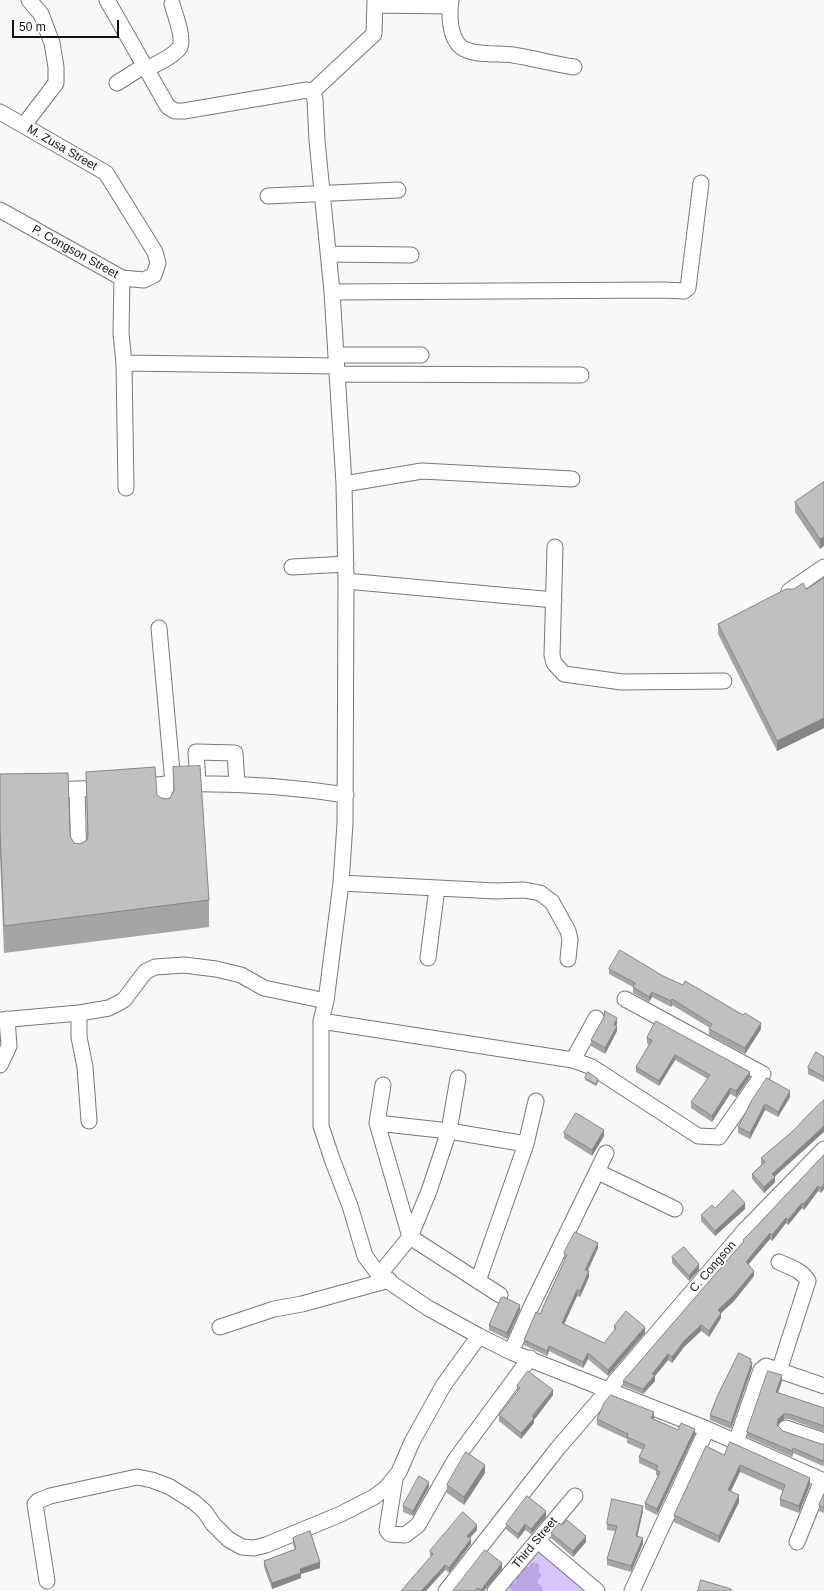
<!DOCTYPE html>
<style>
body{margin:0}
#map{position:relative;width:824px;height:1591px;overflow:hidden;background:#f8f7fa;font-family:Helvetica,sans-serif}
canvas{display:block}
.scale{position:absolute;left:12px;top:20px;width:107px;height:18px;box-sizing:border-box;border:2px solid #121213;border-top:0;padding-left:5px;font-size:12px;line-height:14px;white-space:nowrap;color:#121213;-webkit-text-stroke:3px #fff;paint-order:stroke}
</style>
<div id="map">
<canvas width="824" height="1591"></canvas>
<div class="scale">50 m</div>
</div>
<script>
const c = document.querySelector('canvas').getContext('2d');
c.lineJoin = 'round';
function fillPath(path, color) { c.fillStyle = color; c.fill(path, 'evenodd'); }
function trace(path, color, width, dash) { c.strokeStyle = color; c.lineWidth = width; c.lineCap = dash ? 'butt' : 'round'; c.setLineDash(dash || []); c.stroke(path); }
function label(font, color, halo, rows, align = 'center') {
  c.font = font + ' Helvetica,sans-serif'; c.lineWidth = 3.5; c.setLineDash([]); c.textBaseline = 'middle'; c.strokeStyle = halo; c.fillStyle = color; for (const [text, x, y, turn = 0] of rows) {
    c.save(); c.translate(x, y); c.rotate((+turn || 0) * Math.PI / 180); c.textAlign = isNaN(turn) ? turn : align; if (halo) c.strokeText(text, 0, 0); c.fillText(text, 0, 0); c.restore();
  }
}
fillPath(new Path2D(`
 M536,1549L587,1591H500Z`), '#d6c5f9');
fillPath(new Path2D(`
 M533,1563H537L539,1565V1572L542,1575L538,1580V1583L543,1588L542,1591H511L510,1585L516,1583L517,1577L522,1574L524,1568L530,1567V1564Z`), '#b9a5e1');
const minor = new Path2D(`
 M107,0L168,107L175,111H184L307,90L312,92L315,99L317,141L332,292L344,484L346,581L345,823L341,883L326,1001L321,1021V1126L332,1159L350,1206L365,1256L379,1275L428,1308L479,1336L511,1352L707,1429L824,1481
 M451,0C449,14 449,37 461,47C472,56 499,53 513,55C533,58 553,64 574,67
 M375,5L450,6
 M146,69C155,65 175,55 180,47C184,38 175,14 172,4
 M117,83L144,66
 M312,92L374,34L375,0
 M0,112L106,173L155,252L158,263L154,275L144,280L122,278L0,210
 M24,125L56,83V67L52,43L41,14L29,0
 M268,196L398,190
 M329,254L411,255
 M122,278L121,333L124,364L126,488
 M332,292L663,290L684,291L688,288L701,183
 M336,355H421
 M124,363L336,366
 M337,374L581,375
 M344,484L422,471L572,479
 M555,547L552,655L554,663L564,674L622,682L724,681
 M292,567L346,564
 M346,581L554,600
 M789,591L824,567
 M159,628L173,783
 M164,784L165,817
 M198,784L196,752L235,753L237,784
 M136,786C206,781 276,784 346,795
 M48,790L106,788
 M77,790L79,862
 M341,883L496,891L524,890L540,893L552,902L568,931L570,939L568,959
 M428,958L437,888
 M79,1013V1037L85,1067L89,1121
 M0,1020L79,1013L109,1008L124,1000L145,972L155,967L184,965L216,969L241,975L264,988L326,1001
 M321,1021L573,1060L592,1067L698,1136L719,1137L763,1074L625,999
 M573,1060L596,1018
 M0,1065L9,1046L7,1019
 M458,1078L449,1131L429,1191L410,1237L500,1295
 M377,1123L449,1131L526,1144
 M598,1172L675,1209
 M779,1262C789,1267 802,1270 808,1281L779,1371
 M379,1275L410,1237L377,1123L383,1085
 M478,1281L526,1144L536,1101
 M220,1327L274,1309L302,1304L389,1280
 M511,1352L531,1307L606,1153
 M786,1428L824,1441
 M736,1442L761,1370L766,1366L824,1386
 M395,1479L387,1530L390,1534L405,1535L418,1525L455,1460L530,1358
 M538,1541L597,1591
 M797,1542L822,1480
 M47,1581L35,1504L38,1501L50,1496L137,1477L152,1480L170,1487L194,1502L205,1512L213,1524L228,1539L242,1547L254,1548L266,1545L341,1514L374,1497L386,1488L399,1472L412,1442L443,1386L479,1336
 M446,1591L558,1448L608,1390L745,1230L824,1149
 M495,1591L575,1496
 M632,1591L707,1429`);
trace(minor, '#78777a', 17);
trace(minor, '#fff', 15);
fillPath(new Path2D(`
 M824,482L820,549L795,512V502Z
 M824,578V728L777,751L718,634V624L806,589Z
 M173,767L209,900V927L4,953L0,856V774L70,836L74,843L80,844L87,840V838L86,772L157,795L161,798L166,799L170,798L173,792Z
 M609,969L663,976L761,1029L745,1054L709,1035V1029L710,1028L672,1005L671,1007L652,997L649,1002L633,993V987L609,974Z
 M617,1024L616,1025L617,1031L605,1054L591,1046V1040Z
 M647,1038L750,1077L736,1097L730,1094L712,1122L691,1108V1102L708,1079L675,1060L659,1086L636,1072V1067L649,1045L647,1043Z
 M824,1057V1082L808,1074V1068Z
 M585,1078L598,1082L596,1086L585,1080Z
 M790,1097L778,1117L765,1110L750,1139L738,1133V1127L752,1100Z
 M793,1131L775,1177V1182L764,1193L752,1179V1174L762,1164H761V1158Z
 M564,1133L604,1136L592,1156L564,1138Z
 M824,1155L821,1193L818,1191L804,1210L802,1208L788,1225L786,1223L772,1241L770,1239L749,1264L754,1276L734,1301L721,1313V1318L709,1337L701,1331L684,1347L672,1363L668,1360L655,1376V1381L643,1394L623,1386V1381L743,1242V1240Z
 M715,1208L745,1209L715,1236L701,1221V1215Z
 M598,1248L588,1271L589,1277L580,1297L577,1296L564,1324L604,1343L614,1332V1326L645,1333L608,1376L588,1359L583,1368L549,1351L547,1356L524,1345V1340L540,1314L565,1259H564V1253Z
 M672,1257L699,1270L689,1281L672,1263Z
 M520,1310L507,1339L489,1330V1325Z
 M751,1362L752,1368L731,1429L710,1420V1415Z
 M782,1381L778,1393L824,1408V1432L789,1419H784L778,1425L783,1431L821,1444H824V1465L823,1466L793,1453L792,1457L747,1437V1432Z
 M517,1386L553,1395L534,1420V1423L521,1439L499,1421V1415L518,1392L517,1391Z
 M654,1418V1419L678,1430L695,1434L657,1515L645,1509V1503L658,1476L656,1475V1471L639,1463V1457L643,1450L627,1443V1439L597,1425V1419Z
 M724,1455L810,1485L799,1513L780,1506V1499L783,1491L740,1472L731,1491L739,1502L719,1543L674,1522V1515Z
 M485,1473L464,1505L447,1493V1485Z
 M429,1487L413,1516L403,1512V1506Z
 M824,1494V1513L819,1511V1505Z
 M643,1511L637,1537L643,1544L631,1572L607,1565V1559L615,1531L607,1530V1524Z
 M546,1517L531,1534L525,1530L518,1539L506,1529V1524Z
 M477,1530L470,1538L471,1544L449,1573L430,1556V1551Z
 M551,1533L586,1542L573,1557L551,1538Z
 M293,1538L320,1568L301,1574V1578L272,1589L264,1567V1561L295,1550L293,1544Z
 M502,1569L484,1591H453Z`), '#a5a4a7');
fillPath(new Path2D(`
 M824,537V546L820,549V539Z
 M824,718V728L777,751V741Z
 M652,992V997L649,1002V997Z
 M672,999V1005L671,1007V1001Z
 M617,1018V1024L614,1030V1025Z
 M761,1023V1029L745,1054V1048Z
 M617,1026V1031L605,1054V1048Z
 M675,1055V1060L659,1086V1081Z
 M750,1072V1077L736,1097V1091Z
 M598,1079V1082L596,1086V1084Z
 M730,1088V1094L712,1122V1116Z
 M790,1091V1097L778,1117V1112Z
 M765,1104V1110L750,1139V1133Z
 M824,1126V1132L772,1179V1174Z
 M604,1130V1136L592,1156V1150Z
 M775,1177V1182L764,1193V1187Z
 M824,1184V1189L821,1193V1188Z
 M818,1186V1191L804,1210V1204Z
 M745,1203V1209L715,1236V1231Z
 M802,1203V1208L788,1225V1220Z
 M786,1218V1223L772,1241V1235Z
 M770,1233V1239L746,1267V1262Z
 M598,1243V1248L585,1275V1270Z
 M699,1264V1270L689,1281V1276Z
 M589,1271V1277L580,1297V1291Z
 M754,1271V1276L734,1301L718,1316V1310Z
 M577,1290V1296L562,1329V1323Z
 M520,1305V1310L507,1339V1333Z
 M721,1313V1318L709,1337V1331Z
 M701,1325V1331L684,1347L672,1363V1357L684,1341Z
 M645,1327V1333L608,1376V1370Z
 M549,1346V1351L547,1356V1351Z
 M588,1353V1359L583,1368V1362Z
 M668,1354V1360L655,1376V1381L643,1394V1389L652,1374Z
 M751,1359V1365L752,1362V1368L731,1429V1423Z
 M782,1375V1381L776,1398V1392Z
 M553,1390V1395L534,1420V1423L521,1439V1433Z
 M654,1412V1418L651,1423V1418Z
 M784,1414V1419L778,1425L777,1430L778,1419Z
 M695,1429V1434L657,1515V1509Z
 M793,1448V1453L792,1457V1451Z
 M485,1465V1473L464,1505V1497Z
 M740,1465V1472L728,1497V1490Z
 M810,1478V1485L799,1513V1506Z
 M429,1482V1487L413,1516V1511Z
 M739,1495V1502L719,1543V1536Z
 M643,1506V1511L636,1542V1536Z
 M546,1511V1517L531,1534V1529Z
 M525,1524V1530L518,1539V1534Z
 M477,1525V1530L467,1541V1536Z
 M586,1536V1542L573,1557V1551Z
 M643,1538V1544L631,1572V1566Z
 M471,1539V1544L449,1573V1568Z
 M320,1562V1568L301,1574V1578L272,1589V1583L300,1569Z
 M502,1563V1569L484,1591H481V1590Z
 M445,1565V1570L426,1591H421Z`), '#868688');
const building = new Path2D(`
 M824,482V537L820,539L795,502Z
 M824,578V718L777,741L718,624L786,589H794L803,583L806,589Z
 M200,766L209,900L4,926L0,830V774L68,773L70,836L74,843L80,844L87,840L88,835L86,772L155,767L157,795L161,798L166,799L170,798L174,790L173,767Z
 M620,950L663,976L683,985L685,981L743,1015L745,1013L761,1023L745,1048L709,1029L712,1024L672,999L671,1001L652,992L649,997L633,987L635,983L609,969Z
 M605,1011L617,1018L614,1025L617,1026L605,1048L591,1040L604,1017Z
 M656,1021L750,1072L736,1091L730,1088L712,1116L691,1102L710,1075L675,1055L659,1081L636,1067L652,1040L647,1038Z
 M816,1052L824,1057V1077L808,1068Z
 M588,1072L598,1079L596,1084L585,1078Z
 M767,1078L790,1091L778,1112L765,1104L750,1133L738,1127L752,1100Z
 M824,1100V1126L772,1174L775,1177L764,1187L752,1174L765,1162L761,1158L793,1131L809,1114Z
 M576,1113L604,1130L592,1150L564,1133Z
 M824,1155V1184L821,1188L818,1186L804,1204L802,1203L788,1220L786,1218L772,1235L770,1233L746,1262L754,1271L734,1295L718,1310L721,1313L709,1331L701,1325L684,1341L672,1357L668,1354L652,1374L655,1375L643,1389L623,1381L744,1241L743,1240L752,1231Z
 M733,1190L745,1203L715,1231L701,1215L712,1205L715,1208Z
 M575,1232L598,1243L585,1270L589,1271L580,1291L577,1290L562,1323L604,1343L616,1328L614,1326L626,1311L645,1327L608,1370L588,1353L583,1362L549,1346L547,1351L524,1340L536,1312L540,1314L567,1255L564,1253Z
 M684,1247L699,1264L689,1276L672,1257Z
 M504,1297L520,1305L507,1333L489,1325L501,1298Z
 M739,1353L751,1359L750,1362H752L731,1423L710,1415L717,1397Z
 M528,1371L553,1390L532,1416L534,1418L521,1433L499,1415L520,1388L517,1386Z
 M768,1371L782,1375L776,1392L824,1408V1426L789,1414H784L778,1419L777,1425L783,1431L821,1444H824V1460L823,1461L793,1448L792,1451L747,1432Z
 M611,1395L654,1412L651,1418L678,1430L681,1423L695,1429L657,1509L645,1503L660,1472L656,1470L658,1466L639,1457L645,1445L627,1437L628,1434L597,1419L604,1403Z
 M730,1442L810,1478L799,1506L780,1499L785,1485L740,1465L728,1490L739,1495L719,1536L674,1515L706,1446L724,1455Z
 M466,1452L485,1465L464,1497L447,1485Z
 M419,1476L429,1482L413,1511L403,1506Z
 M824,1494V1508L819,1505Z
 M527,1496L546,1511L531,1529L525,1524L518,1534L506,1524Z
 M612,1499L643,1506L636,1536L643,1538L631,1566L607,1559L617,1526L607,1524Z
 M463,1512L477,1525L467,1536L471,1539L449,1568L445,1565L421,1591H401L433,1554L430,1551Z
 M567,1520L586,1536L573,1551L551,1533L559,1523L562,1525Z
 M310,1531L320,1562L300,1569L301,1573L272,1583L264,1561L296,1549L293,1538Z
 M485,1550L502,1563L481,1590L478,1588L475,1591H453Z
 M701,1580L731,1589V1591H698Z`);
fillPath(building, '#c0bfc2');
trace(building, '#868688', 1);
label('12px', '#121213', '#fff', [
 ["M. Zusa Street",62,148,30],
 ["P. Congson Street",75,252,29],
 ["C. Congson",713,1267,-49],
 ["Third Street",535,1543,-50]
]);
</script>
